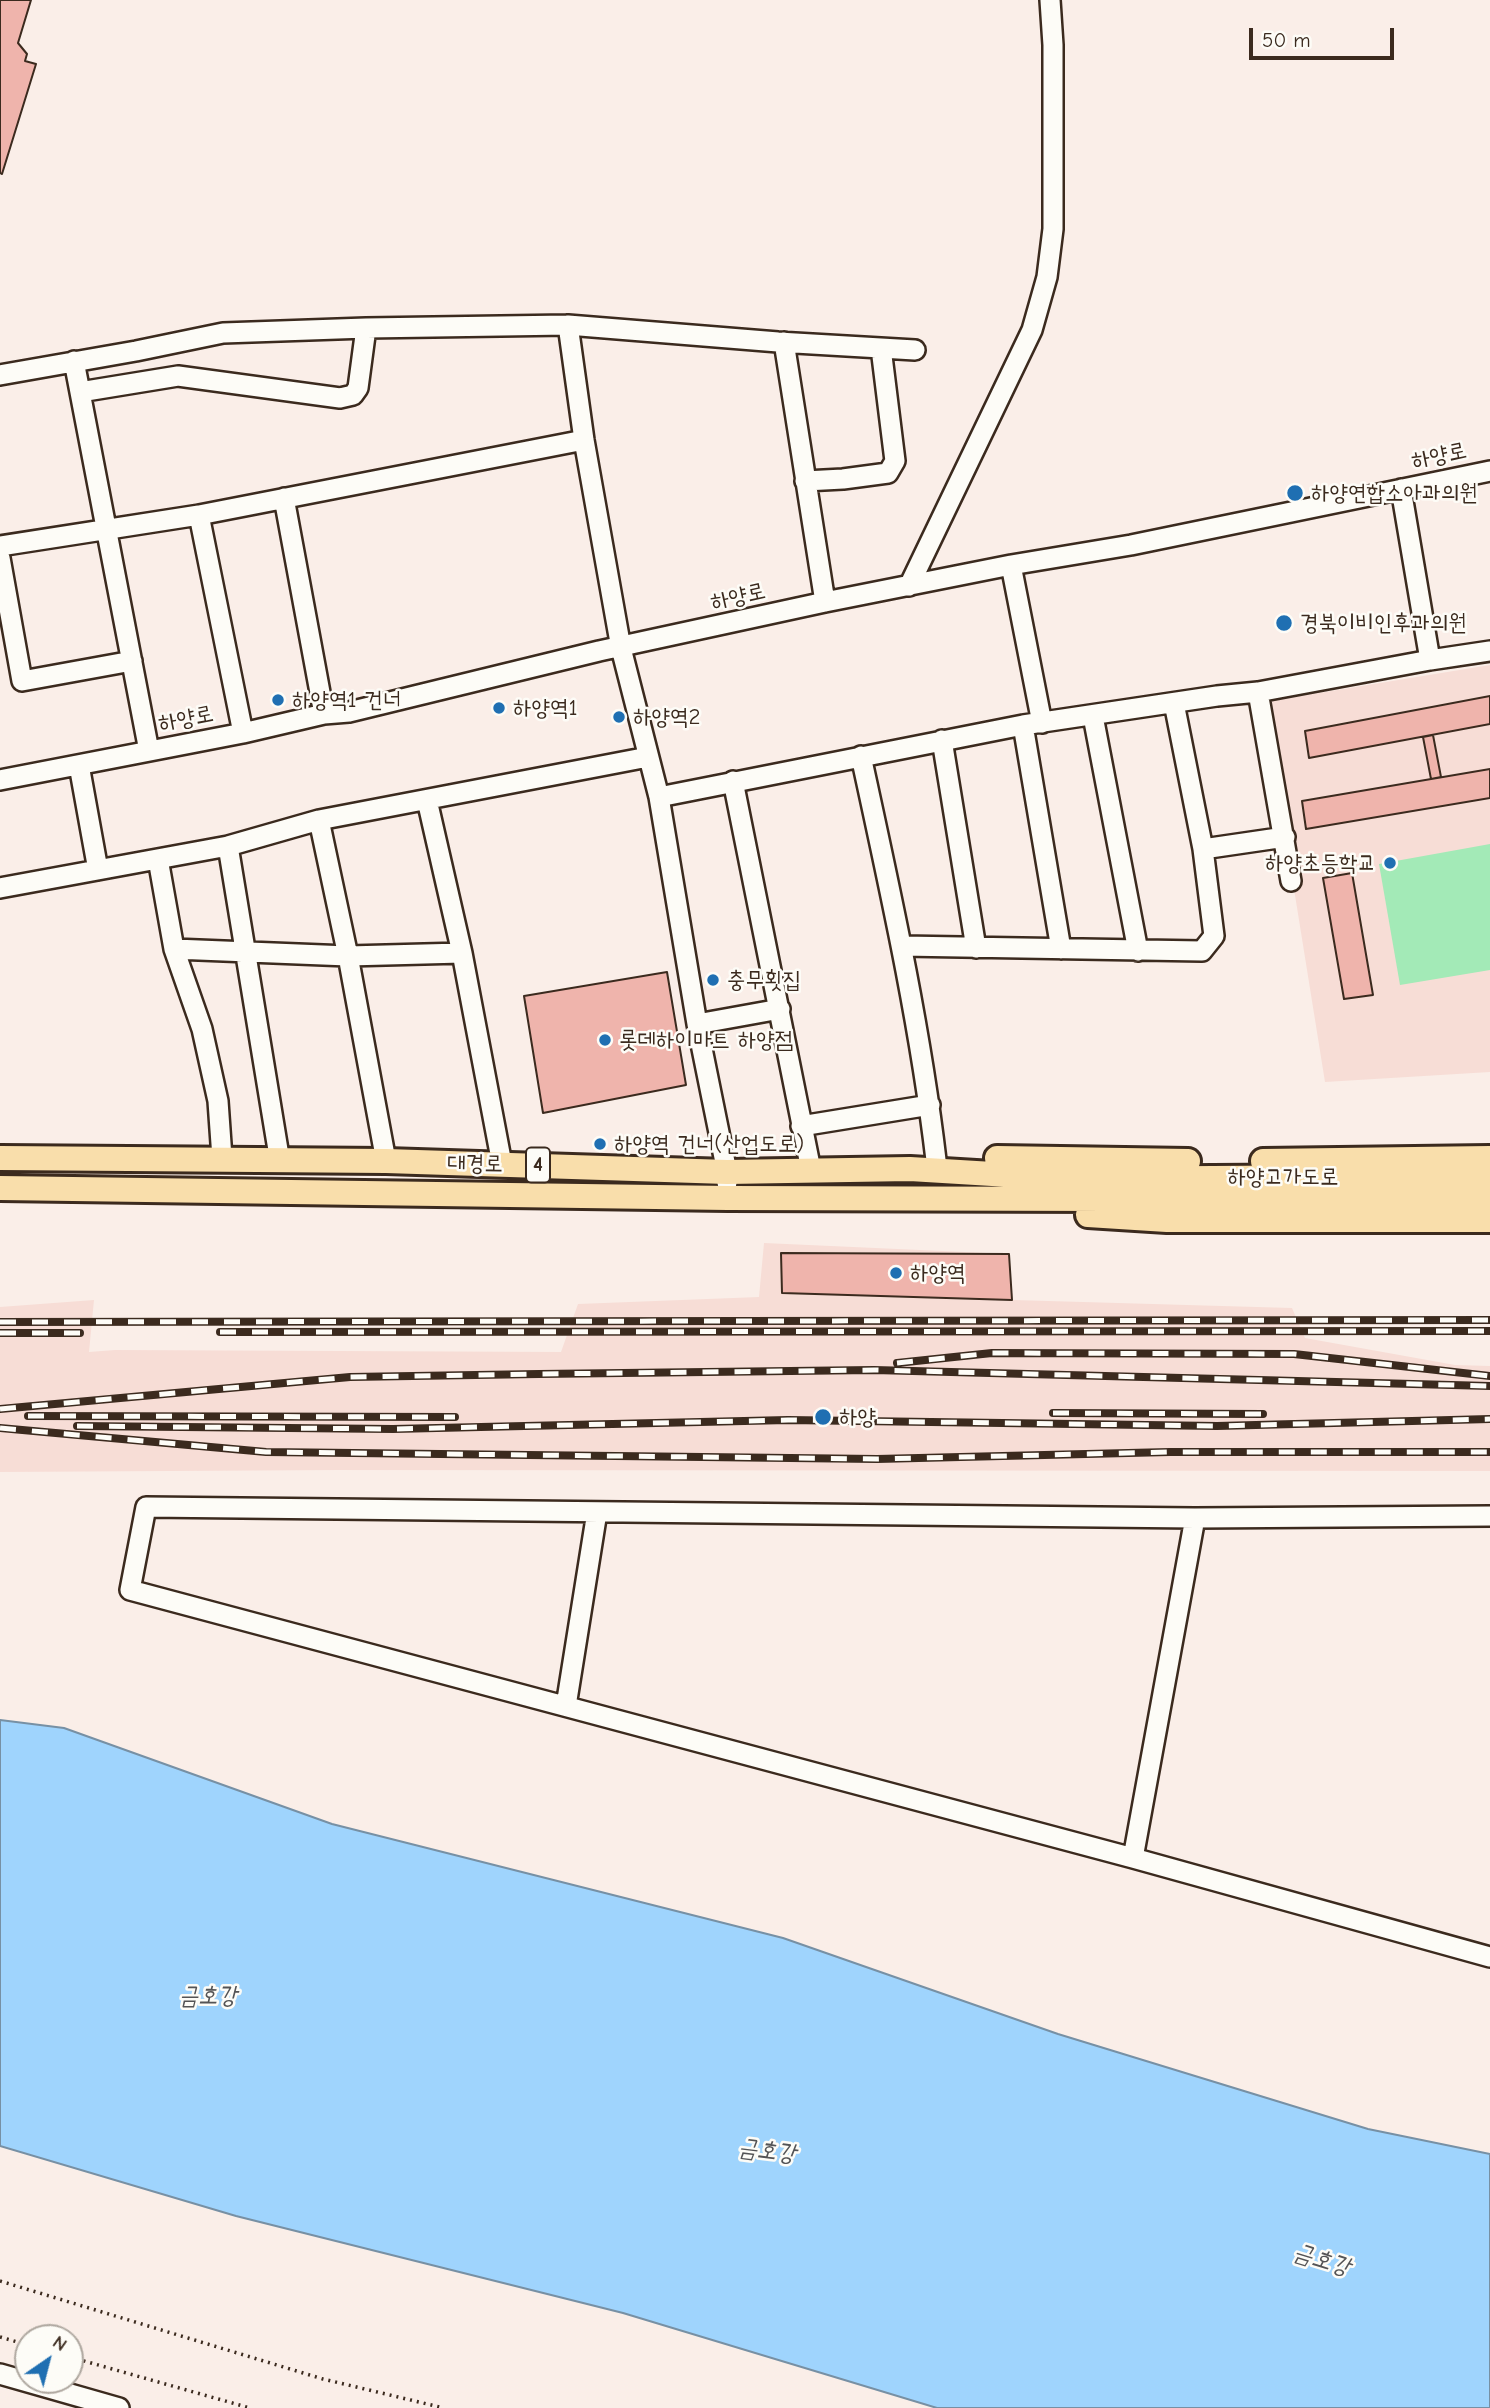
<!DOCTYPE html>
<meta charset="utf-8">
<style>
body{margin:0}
#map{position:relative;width:1490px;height:2408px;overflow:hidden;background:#faeee8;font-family:"Comic Neue",sans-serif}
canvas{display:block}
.north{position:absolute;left:14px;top:2324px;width:70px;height:70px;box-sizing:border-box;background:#fdfcf7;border:2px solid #afa8a0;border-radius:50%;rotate:35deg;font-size:19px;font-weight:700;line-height:28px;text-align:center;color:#3b2a1e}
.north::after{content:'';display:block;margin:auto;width:24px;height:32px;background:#1f6fb2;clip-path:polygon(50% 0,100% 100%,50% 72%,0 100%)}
.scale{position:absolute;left:1249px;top:28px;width:145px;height:32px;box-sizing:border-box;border:4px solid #3b2a1e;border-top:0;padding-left:9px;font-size:21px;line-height:24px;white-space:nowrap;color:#3b2a1e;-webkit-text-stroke:5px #fdfcf7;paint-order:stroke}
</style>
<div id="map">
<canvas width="1490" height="2408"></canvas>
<div class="north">N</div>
<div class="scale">50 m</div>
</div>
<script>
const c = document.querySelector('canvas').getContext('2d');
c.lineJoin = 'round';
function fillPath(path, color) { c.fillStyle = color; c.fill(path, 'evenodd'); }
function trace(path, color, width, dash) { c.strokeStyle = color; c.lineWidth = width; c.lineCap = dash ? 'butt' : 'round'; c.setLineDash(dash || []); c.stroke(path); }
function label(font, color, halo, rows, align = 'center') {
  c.font = font + ' "Comic Neue","Poor Story",sans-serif'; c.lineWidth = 5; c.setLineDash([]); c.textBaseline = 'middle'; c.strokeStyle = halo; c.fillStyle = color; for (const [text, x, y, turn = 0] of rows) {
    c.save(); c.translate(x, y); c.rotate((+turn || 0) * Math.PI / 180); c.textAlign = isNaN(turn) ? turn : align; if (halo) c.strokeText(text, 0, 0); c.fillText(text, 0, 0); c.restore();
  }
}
fillPath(new Path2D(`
 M1490,665V1072L1325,1082L1264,702Z
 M764,1243L1009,1254L1013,1300L1292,1308L1305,1338L1455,1365L1490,1366V1471L339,1470L0,1472V1307L94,1300L89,1352L115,1350L561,1352L578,1304L759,1297Z`), '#f7ddd6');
fillPath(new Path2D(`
 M1490,844V970L1400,985L1379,864Z`), '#a3eab7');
const water = new Path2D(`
 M0,1720L64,1728L332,1824L783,1938L1058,2034L1368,2129L1490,2154V2408H937L623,2313L236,2216L0,2146Z`);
fillPath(water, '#9fd4fd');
trace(water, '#7790a4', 2);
const building = new Path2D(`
 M0,0H31L18,43L27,54L25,61L36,64L2,174L0,173Z
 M1490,696V724L1309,758L1305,731Z
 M1433,735L1441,777L1431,779L1423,737Z
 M1490,769V798L1306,829L1302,801Z
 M1352,873L1373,995L1344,999L1323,878Z
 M667,972L686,1085L543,1113L524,996Z
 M781,1253L1009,1254L1012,1300L782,1293Z`);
fillPath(building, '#efb4ac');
trace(building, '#3b2a1e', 2);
const minor = new Path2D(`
 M568,325L584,440L621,648L659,797L697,1024L727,1172V1183
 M784,342L825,602
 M74,361L149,751
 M0,375L136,351L223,333L366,328L568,325L778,342L915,350
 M80,392L178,376L340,398L353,395L358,388L366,328
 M805,481L843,479L888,473L895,461L881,348
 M1401,489L1430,660
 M284,498L324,714
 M199,515L243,733
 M0,546L199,515L584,440
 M0,558L22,681L132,661
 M1011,565L1042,723
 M909,586L1032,330L1047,277L1053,229V45L1050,0
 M1258,692L1291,881
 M1174,703L1203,849L1285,837
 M1093,716L1138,951
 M1023,725L1061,949
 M942,740L976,948
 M861,756C890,890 920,1024 936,1160
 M79,765L98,870
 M0,780L243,733L324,714L349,712L599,651L825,602L1011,565L1131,545L1490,471
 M733,781L811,1170
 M659,797L1023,725L1217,696L1258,692L1430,660L1490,651
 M427,800L462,953L502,1164
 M319,820L348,956L386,1161
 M228,846L280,1162
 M158,859L174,949L202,1029L218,1101L222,1158
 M0,888L228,846L319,820L648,757
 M902,946L1202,951L1214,936L1203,849
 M174,949L348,956L462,953
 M697,1024L780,1009
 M801,1126L930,1105
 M1490,1516L1195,1518L146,1507L130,1590L1133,1858L1490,1957
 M566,1706L597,1512
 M1133,1858L1195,1518
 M0,2374L119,2408`);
const major = new Path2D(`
 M0,1158L386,1161L727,1172L910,1169L1075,1179L1490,1176
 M997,1158L1188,1161
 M1263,1161L1490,1158
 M0,1188L728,1198L1490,1200
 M1088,1215L1167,1220H1490`);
trace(minor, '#3b2a1e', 24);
trace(major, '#3b2a1e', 30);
trace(new Path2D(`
 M0,2281L323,2379L444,2408
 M0,2337L28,2345
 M70,2357L250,2408`), '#3b2a1e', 3.5, [2, 5]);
trace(minor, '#fdfcf7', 19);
trace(major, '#f9deab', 24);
const rail = new Path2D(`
 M0,1322L1490,1320
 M220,1332L1490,1331
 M0,1333H80
 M897,1363L992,1353L1294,1354L1490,1376
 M0,1409L350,1377L539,1374L874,1370L1490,1386
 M1053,1413L1263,1414
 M28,1416L455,1417
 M77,1426L393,1429L788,1420L1217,1426L1490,1419
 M0,1428L266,1452L877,1459L1170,1452H1490`);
trace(rail, '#3b2a1e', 8);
trace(rail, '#fdfcf7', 5, [16]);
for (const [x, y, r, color] of [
 [1295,493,9,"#1f6fb2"],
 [1284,623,9,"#1f6fb2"],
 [278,700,7,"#1f6fb2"],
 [499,708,7,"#1f6fb2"],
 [619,717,7,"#1f6fb2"],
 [1390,863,7,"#1f6fb2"],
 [713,980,7,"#1f6fb2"],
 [605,1040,7,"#1f6fb2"],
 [600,1144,7,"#1f6fb2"],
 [896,1273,7,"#1f6fb2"],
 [823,1417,9,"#1f6fb2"]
]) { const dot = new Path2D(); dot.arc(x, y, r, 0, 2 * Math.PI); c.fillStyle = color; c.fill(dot); trace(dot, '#fdfcf7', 2.5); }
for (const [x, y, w] of [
 [538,1165,24]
]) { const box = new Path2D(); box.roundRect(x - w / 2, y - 17.5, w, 35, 5); c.fillStyle = '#fdfcf7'; c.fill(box); trace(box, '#3b2a1e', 2); }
label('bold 21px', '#3b2a1e', null, [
 ["4",538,1165]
]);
label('23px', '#3b2a1e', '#fdfcf7', [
 ["하양로",1439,456,-12],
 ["하양로",738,597,-13],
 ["하양로",186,719,-11],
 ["대경로",475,1164,1],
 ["하양고가도로",1283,1177]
]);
label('23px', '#3b2a1e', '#fdfcf7', [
 ["하양연합소아과의원",1311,493],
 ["경북이비인후과의원",1300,623],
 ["하양역1 건너",292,700],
 ["하양역1",513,708],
 ["하양역2",633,717],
 ["하양초등학교",1376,863,"right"],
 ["충무횟집",727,980],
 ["롯데하이마트 하양점",619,1040],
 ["하양역 건너(산업도로)",614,1144],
 ["하양역",910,1273],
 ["하양",839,1417]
], 'left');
label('italic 24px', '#545456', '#fdfcf7', [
 ["금호강",208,1996],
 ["금호강",767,2151,7],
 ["금호강",1322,2260,17]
]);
</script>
